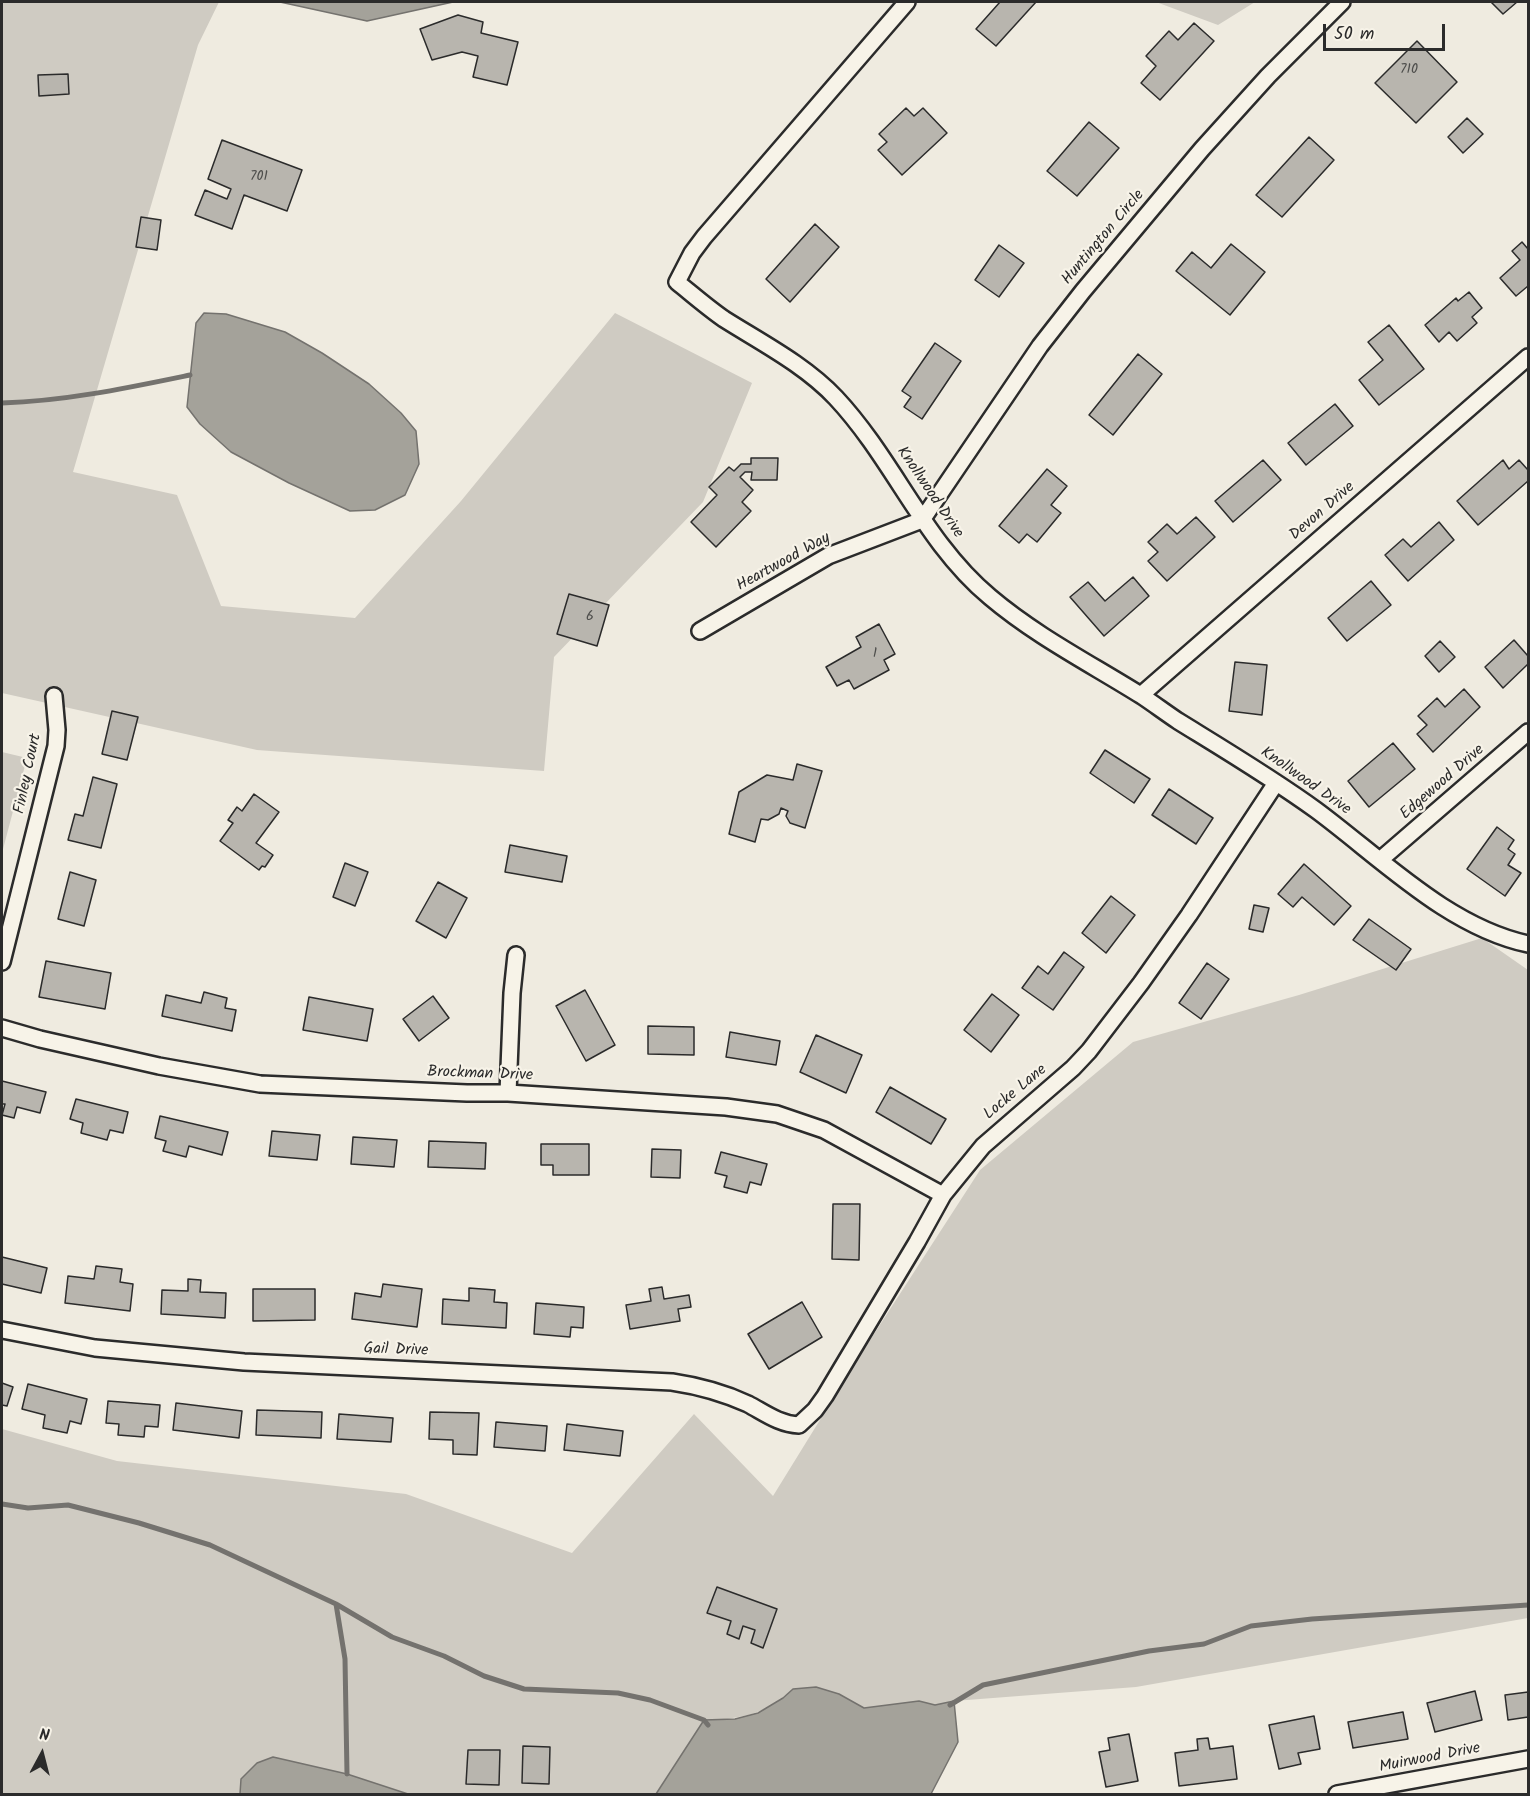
<!DOCTYPE html>
<style>
body{margin:0}
#map{position:relative;width:1530px;height:1796px;overflow:hidden;background:#efebe0;font-family:Kalam,sans-serif}
canvas{display:block}
.frame{position:absolute;inset:0;border:3px solid #2b2b2b;pointer-events:none}
.north{position:absolute;left:12px;top:1724px;width:60px;height:60px;-webkit-text-stroke:4px #f7f3e8;paint-order:stroke;rotate:7deg;font-size:16px;font-weight:700;line-height:24px;text-align:center;color:#2b2b2b}
.north::after{content:'';display:block;margin:auto;width:21px;height:27px;background:#2b2b2b;clip-path:polygon(50% 0,100% 100%,50% 72%,0 100%)}
.scale{position:absolute;left:1323px;top:24px;width:122px;height:27px;box-sizing:border-box;border:3px solid #2b2b2b;border-top:0;padding-left:8px;font-size:18px;line-height:21px;white-space:nowrap;color:#2b2b2b;-webkit-text-stroke:4px #f7f3e8;paint-order:stroke}
</style>
<div id="map">
<canvas width="1530" height="1796"></canvas>
<div class="frame"></div>
<div class="north">N</div>
<div class="scale">50 m</div>
</div>
<script>
const c = document.querySelector('canvas').getContext('2d');
c.lineJoin = 'round';
function fillPath(path, color) { c.fillStyle = color; c.fill(path, 'evenodd'); }
function trace(path, color, width, dash) { c.strokeStyle = color; c.lineWidth = width; c.lineCap = dash ? 'butt' : 'round'; c.setLineDash(dash || []); c.stroke(path); }
function label(font, color, halo, rows, align = 'center') {
  c.font = font + ' Kalam,sans-serif'; c.lineWidth = 4.5; c.setLineDash([]); c.textBaseline = 'middle'; c.strokeStyle = halo; c.fillStyle = color; for (const [text, x, y, turn = 0] of rows) {
    c.save(); c.translate(x, y); c.rotate((+turn || 0) * Math.PI / 180); c.textAlign = isNaN(turn) ? turn : align; if (halo) c.strokeText(text, 0, 0); c.fillText(text, 0, 0); c.restore();
  }
}
fillPath(new Path2D(`
 M2,2H219L198,45L73,472L177,495L221,606L355,618L461,501L615,313L752,383L703,502L554,657L544,771L257,750L2,693Z
 M1156,2H1255L1218,25Z
 M2,752L27,758L2,853Z
 M1482,938L1528,970V1618L1136,1687L954,1701L935,1705L919,1701L864,1708L839,1694L793,1689C764,1715 742,1719 704,1720L656,1794H408L347,1774L241,1779L240,1794H2V1429L117,1461L406,1494L572,1553L694,1414L773,1496L852,1368L980,1170L1133,1042L1299,995Z`), '#cfcbc2');
const water = new Path2D(`
 M280,2H453L367,21Z
 M204,313L226,314L285,332L322,353L369,384L401,413L416,431L419,464L405,495L375,510L350,511L289,483L231,452L200,424L187,407L196,323Z
 M816,1687L839,1694L864,1708L919,1701L935,1705L954,1701L958,1742L931,1794H656L704,1720L735,1719L758,1713L783,1698L793,1689Z
 M273,1757L347,1774L408,1794H240L241,1779L257,1763Z`);
fillPath(water, '#a4a29a');
trace(water, '#74726e', 1.5);
trace(new Path2D(`
 M2,403C66,401 127,388 190,375
 M2,1504L28,1508L68,1505L139,1523L210,1545L336,1604L392,1637L444,1656L484,1676L524,1689L618,1693L650,1700L704,1720L708,1725
 M336,1604L345,1659L347,1774
 M950,1705L983,1685L1149,1651L1204,1644L1251,1626L1312,1619L1528,1605`), '#74726e', 5);
const building = new Path2D(`
 M1000,2H1036L996,46L976,29Z
 M1491,2H1517L1503,14Z
 M458,15L483,22L481,33L518,42L507,85L473,77L478,56L462,52L432,60L420,29Z
 M1194,23L1214,41L1160,100L1141,83L1156,66L1146,56L1169,31L1178,40Z
 M1417,41L1457,82L1416,123L1375,83Z
 M68,74L69,94L39,96L38,75Z
 M906,108L914,116L923,108L947,133L902,175L878,150L887,142L879,134Z
 M1467,118L1483,134L1463,153L1448,137Z
 M1089,122L1119,148L1077,196L1047,171Z
 M1309,137L1334,160L1282,217L1256,195Z
 M222,140L302,170L287,211L244,195L232,229L195,215L205,190L227,199L231,189L208,179Z
 M141,217L161,220L157,250L136,247Z
 M815,224L839,247L790,302L766,279Z
 M1522,242L1528,249V286L1516,296L1500,278L1520,260L1512,251Z
 M1231,244L1265,272L1230,315L1176,271L1192,252L1211,268Z
 M999,245L1024,263L999,297L975,280Z
 M1469,292L1482,308L1472,317L1477,323L1457,341L1449,332L1439,342L1425,325L1456,298L1458,301Z
 M1389,325L1424,369L1379,405L1359,380L1383,360L1368,342Z
 M935,343L961,361L922,419L904,407L911,397L902,391Z
 M1138,354L1162,374L1113,435L1089,415Z
 M1335,404L1353,426L1306,465L1288,443Z
 M751,458H778L777,480H751L752,472H745L740,477L753,490L742,502L751,511L716,547L691,522L717,495L709,487L729,467L734,471L741,464H751Z
 M1263,460L1281,480L1233,522L1215,501Z
 M1503,460L1509,469L1519,460L1528,470V481L1478,525L1457,501Z
 M1047,469L1067,486L1051,505L1061,513L1037,542L1027,534L1019,543L999,526Z
 M1196,517L1215,537L1167,581L1148,561L1158,552L1148,542L1167,524L1177,534Z
 M1439,522L1454,540L1408,581L1385,555L1403,539L1411,547Z
 M1133,577L1149,596L1104,636L1070,597L1088,582L1105,601Z
 M1371,581L1391,605L1347,641L1328,618Z
 M569,594L609,605L597,646L557,634Z
 M879,624L895,654L884,660L889,670L854,689L849,680L837,686L826,667L861,647L856,637Z
 M1514,640L1528,656V664L1503,688L1485,667Z
 M1440,641L1455,657L1439,672L1425,656Z
 M1235,662L1267,665L1262,715L1229,711Z
 M1464,689L1480,707L1433,752L1417,734L1427,725L1418,716L1437,698L1445,707Z
 M112,711L138,717L127,760L102,754Z
 M1393,743L1415,769L1369,807L1348,781Z
 M1105,750L1150,779L1134,803L1090,773Z
 M797,764L822,771L805,828L790,823L786,816L788,811L781,808L779,814L768,820L761,819L755,842L729,834L739,792L767,775L793,780Z
 M93,777L117,784L101,848L68,840L75,814L83,816Z
 M1169,789L1213,818L1196,844L1152,815Z
 M254,794L279,812L256,843L273,855L265,867L262,866L259,870L220,841L233,823L228,820L237,807L242,811Z
 M1497,827L1514,840L1508,849L1515,854L1508,865L1521,873L1505,896L1467,869Z
 M510,845L567,856L562,882L505,872Z
 M345,863L368,872L355,906L333,897Z
 M1304,864L1351,906L1334,925L1302,897L1293,907L1278,894Z
 M70,872L96,880L84,926L58,919Z
 M438,882L467,898L446,938L416,921Z
 M1111,896L1135,915L1106,953L1082,933Z
 M1254,905L1269,908L1263,932L1249,929Z
 M1369,919L1411,949L1396,970L1353,940Z
 M1064,952L1084,967L1053,1010L1022,988L1038,966L1048,974Z
 M46,961L111,973L105,1009L39,997Z
 M1207,963L1229,979L1201,1019L1179,1003Z
 M585,990L615,1045L586,1061L556,1006Z
 M204,992L227,998L225,1008L236,1010L232,1031L162,1016L166,995L201,1003Z
 M992,994L1019,1015L991,1052L964,1030Z
 M433,996L449,1018L419,1041L403,1019Z
 M309,997L373,1009L367,1041L303,1030Z
 M648,1026L694,1027V1055L648,1054Z
 M730,1032L780,1041L776,1065L726,1057Z
 M816,1035L862,1055L846,1093L800,1072Z
 M2,1081L46,1092L40,1113L17,1107L14,1118L2,1115L5,1104H2Z
 M890,1087L946,1119L931,1144L876,1112Z
 M76,1099L128,1112L123,1133L110,1130L107,1140L81,1133L83,1123L70,1119Z
 M160,1116L228,1132L222,1155L189,1146L186,1157L163,1151L166,1141L155,1138Z
 M272,1131L320,1135L317,1160L269,1156Z
 M353,1137L397,1140L394,1167L351,1164Z
 M429,1141L486,1143L485,1169L428,1167Z
 M541,1144H589V1175H553V1165H541Z
 M652,1149L681,1150L680,1178L651,1177Z
 M721,1152L767,1164L761,1185L750,1182L747,1193L724,1187L727,1176L715,1173Z
 M833,1204H860L859,1260L832,1259Z
 M2,1257L47,1268L41,1293L2,1284Z
 M96,1266L122,1269L120,1282L133,1284L130,1311L65,1303L68,1276L94,1279Z
 M188,1279L201,1280L200,1292L226,1293L225,1318L161,1314L162,1290L188,1291Z
 M383,1284L422,1289L417,1327L352,1319L355,1293L381,1297Z
 M662,1287L664,1299L689,1295L691,1307L678,1309L680,1321L630,1329L626,1305L651,1301L649,1289Z
 M469,1288L495,1290L494,1302L507,1303L506,1328L442,1324L443,1299L469,1301Z
 M253,1289H315V1320L253,1321Z
 M802,1302L822,1337L769,1369L748,1334Z
 M536,1303L584,1307L583,1328L571,1327L570,1337L534,1334Z
 M2,1383L13,1387L7,1406L2,1405Z
 M28,1384L87,1399L81,1424L70,1421L67,1433L43,1428L45,1415L22,1409Z
 M108,1401L160,1405L158,1427L145,1426L144,1437L118,1435L119,1424L106,1423Z
 M176,1403L242,1411L239,1438L173,1430Z
 M257,1410L322,1412L321,1438L256,1435Z
 M430,1412L479,1413L477,1455L453,1454V1440L429,1439Z
 M339,1414L393,1418L391,1442L337,1439Z
 M496,1422L547,1426L545,1451L494,1447Z
 M567,1424L623,1431L620,1456L564,1450Z
 M717,1587L777,1609L763,1648L751,1643L755,1630L743,1626L739,1639L727,1634L731,1621L707,1613Z
 M1475,1691L1482,1720L1435,1732L1427,1703Z
 M1528,1692V1717L1508,1720L1505,1695Z
 M1403,1712L1408,1739L1353,1748L1348,1722Z
 M1314,1716L1320,1749L1298,1753L1301,1764L1279,1769L1269,1725Z
 M1129,1734L1138,1781L1106,1787L1099,1752L1110,1750L1108,1738Z
 M1208,1738L1210,1749L1233,1746L1237,1779L1179,1786L1175,1753L1198,1750L1197,1739Z
 M523,1746L550,1747L549,1784L522,1783Z
 M468,1750H500L499,1785L466,1784Z`);
fillPath(building, '#b8b5ae');
trace(building, '#2b2b2b', 1.5);
const street = new Path2D(`
 M907,2L704,237L692,253L677,282C692,294 708,308 724,319C762,343 805,365 836,398C894,460 924,542 990,597C1036,636 1091,664 1142,696C1154,704 1166,713 1178,721C1225,750 1272,778 1316,810C1381,858 1448,927 1528,944
 M700,631L828,556L922,520L1040,346L1083,291L1202,149L1268,76L1342,2
 M1141,695L1528,357
 M1380,860L1528,732
 M2,962L56,746L57,730L54,696
 M2,1028L40,1039L159,1066L260,1084L467,1093H508L726,1107L777,1114L824,1130L943,1195
 M508,1093L512,993L516,955
 M2,1330L95,1348L244,1362L672,1382C699,1386 724,1393 748,1404C765,1413 779,1424 799,1425L815,1410L825,1396L917,1242L943,1195L983,1146L1073,1068L1089,1051L1141,983L1189,915L1276,783
 M1337,1794L1528,1759`);
trace(street, '#2b2b2b', 20);
trace(street, '#f7f3e8', 15);
label('14px', '#4e4e4c', null, [
 ["710",1409,71],
 ["701",259,178],
 ["6",590,618],
 ["1",875,655]
]);
label('16px', '#2b2b2b', '#f7f3e8', [
 ["Huntington Circle",1104,238,-50],
 ["Knollwood Drive",929,493,56],
 ["Devon Drive",1323,512,-41],
 ["Heartwood Way",784,563,-29],
 ["Finley Court",29,774,-78],
 ["Knollwood Drive",1305,782,35],
 ["Edgewood Drive",1443,783,-41],
 ["Brockman Drive",480,1075,2],
 ["Locke Lane",1016,1093,-40],
 ["Gail Drive",396,1351,2],
 ["Muirwood Drive",1430,1759,-11]
]);
</script>
